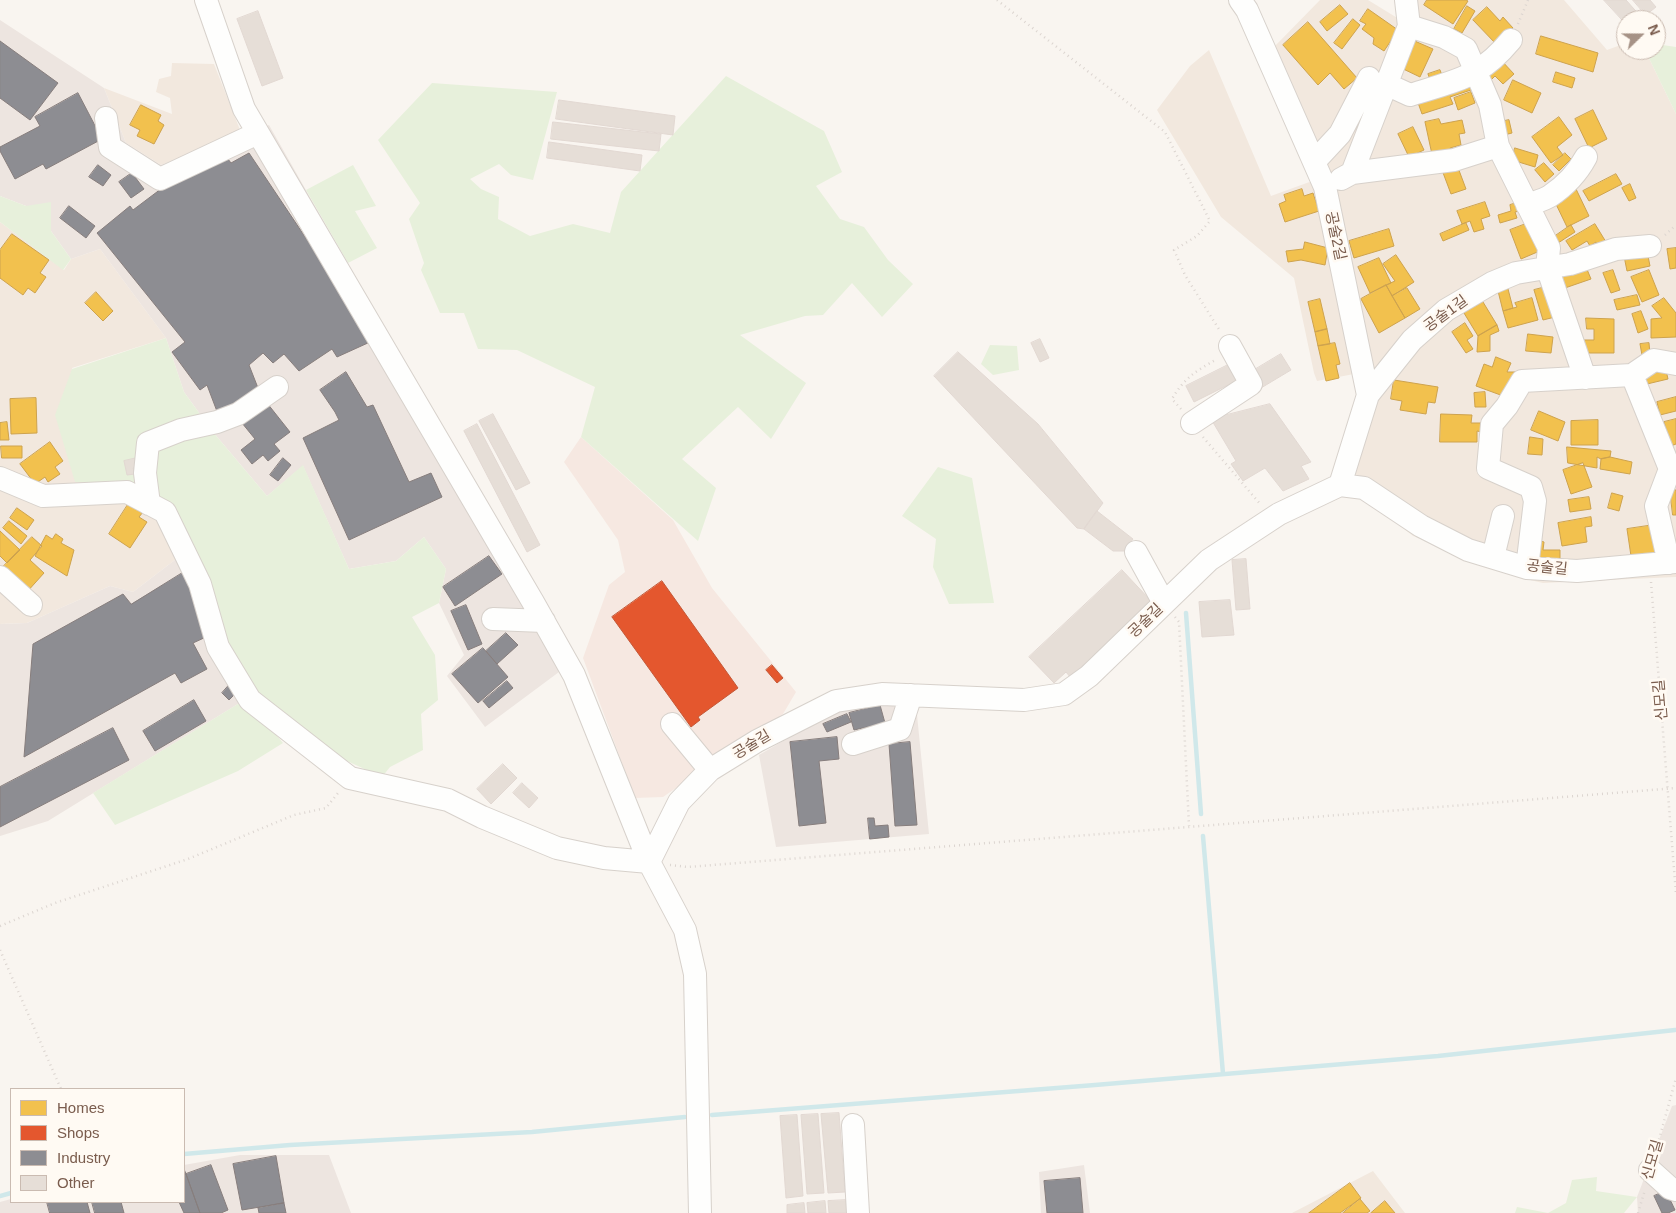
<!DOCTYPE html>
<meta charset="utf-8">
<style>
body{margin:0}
#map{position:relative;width:1676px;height:1213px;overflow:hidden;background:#f9f5f0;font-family:Arial,sans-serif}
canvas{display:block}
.legend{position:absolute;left:10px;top:1088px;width:175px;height:115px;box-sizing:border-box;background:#fffaf3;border:1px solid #cabbb1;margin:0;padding:6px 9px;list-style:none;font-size:15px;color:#7a5c4d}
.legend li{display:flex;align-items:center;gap:10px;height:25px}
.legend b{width:25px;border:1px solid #cabbb1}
.north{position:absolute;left:1616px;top:10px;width:50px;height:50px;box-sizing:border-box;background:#fffaf3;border:1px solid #cabbb1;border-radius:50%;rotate:68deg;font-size:14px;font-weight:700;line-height:20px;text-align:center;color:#7a5c4d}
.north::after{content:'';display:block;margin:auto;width:18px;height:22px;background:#a69286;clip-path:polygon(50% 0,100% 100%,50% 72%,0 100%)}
</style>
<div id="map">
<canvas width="1676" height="1213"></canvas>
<ul class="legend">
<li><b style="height:14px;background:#f2c14e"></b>Homes</li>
<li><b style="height:14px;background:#e4572e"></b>Shops</li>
<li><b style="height:14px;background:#8d8d92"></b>Industry</li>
<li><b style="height:14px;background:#e6ded7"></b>Other</li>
</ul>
<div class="north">N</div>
</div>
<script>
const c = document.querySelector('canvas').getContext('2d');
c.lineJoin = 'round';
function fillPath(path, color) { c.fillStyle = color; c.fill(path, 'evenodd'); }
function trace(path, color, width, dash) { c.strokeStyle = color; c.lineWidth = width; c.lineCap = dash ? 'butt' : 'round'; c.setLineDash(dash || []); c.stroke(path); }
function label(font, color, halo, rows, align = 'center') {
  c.font = font + ' Arial,"Noto Sans KR",sans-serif'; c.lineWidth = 5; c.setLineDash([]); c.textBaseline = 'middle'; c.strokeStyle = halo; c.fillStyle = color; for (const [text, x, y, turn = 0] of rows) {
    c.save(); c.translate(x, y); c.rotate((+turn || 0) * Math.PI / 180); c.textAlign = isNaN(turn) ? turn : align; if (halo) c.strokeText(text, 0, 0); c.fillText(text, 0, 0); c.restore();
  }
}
fillPath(new Path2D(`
 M1320,0H1368L1399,19L1397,0H1564L1607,50L1626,43V50H1645L1676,114V577L1543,583L1526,579L1413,536L1345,482L1360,399L1354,374L1317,381L1314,373L1294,278L1221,217L1157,110L1190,66L1209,50L1271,196L1326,176L1275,46Z
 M172,63L214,64L242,135L161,165L126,143L104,88L172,114L170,98L156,92L159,79L171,76Z
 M0,222L64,270L71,259L100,249L166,338L72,368L135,483L180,556L133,592L110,586L27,623L0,624Z
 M1373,1171L1405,1213H1292Z`), '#f2e8de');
fillPath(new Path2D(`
 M581,437L673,520L712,588L796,692L783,714L663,797L635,798L583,658L609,585L625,572L618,540L564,462Z`), '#f6e8e1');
fillPath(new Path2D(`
 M0,20L104,88L126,143L161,165L269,125L399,354L462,503L491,547L559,672L485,727L447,676L464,655L439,603L446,569L424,537L396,561L349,569L303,466L267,496L213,432L184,392L166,338L100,249L71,259L51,231L26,206L0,196Z
 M180,556L246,699L48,821L0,836V624L27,623L110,586L133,592Z
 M895,705H916L929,834L776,847L759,755L840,708Z
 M1676,1105V1213H1638L1637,1197L1672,1106Z
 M240,1155H329L351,1213H0V1202L11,1199V1202H184V1165Z
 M1084,1165L1090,1213H1041L1039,1172Z`), '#ede5e0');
fillPath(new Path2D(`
 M1656,44L1676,47V114L1645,50H1656Z
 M726,76L824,131L842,172L816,186L840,219L864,227L888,260L913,284L882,317L852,283L823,315L805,316L740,335L806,383L771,439L738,407L682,459L716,488L698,541L581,437L595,387L517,350L478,349L464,313H440L421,270L424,263L409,219L420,203L378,140L432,83L557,92L533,180L511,175L499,164L470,179L481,189L499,197L498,219L530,236L573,224L610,233L621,192Z
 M353,165L376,206L355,211L377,248L348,263L306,190Z
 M0,196L26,206L51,202V231L71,259L63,270L0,222Z
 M166,338L184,392L213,432L267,496L303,465L349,569L396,561L424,537L446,569L439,603L412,617L435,655L438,700L421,714L423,750L390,767L382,777L334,755L255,690L135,483L75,482L55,415L72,369Z
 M990,345L1017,346L1019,370L993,375L981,364Z
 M938,467L972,478L994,603L949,604L933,567L936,539L902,516Z
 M246,699L283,743L238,771L115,825L93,793Z
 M1597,1177L1596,1191L1637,1197L1624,1213H1515L1517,1207L1548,1213L1566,1203L1572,1180Z`), '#e7f0db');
const homes = new Path2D(`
 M1427,0H1466L1468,1L1453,24L1424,5Z
 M1340,5L1348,14L1327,31L1320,22Z
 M1467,6L1475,11L1462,33L1454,29Z
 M1487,7L1500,21L1503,17L1513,28L1496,44L1473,20Z
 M1368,9L1398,30L1384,51L1373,44L1374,38L1362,29L1366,24L1360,21Z
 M1353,19L1360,25L1342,49L1334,43Z
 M1308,22L1357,78L1344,89L1330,73L1318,85L1283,45Z
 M1541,36L1598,53L1593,72L1536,54Z
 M1410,39L1433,49L1420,77L1397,66Z
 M1500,59L1514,74L1503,84L1495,76L1488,83L1482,76Z
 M1440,70L1444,80L1432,85L1428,74Z
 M1556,72L1575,78L1572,88L1553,82Z
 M1473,77L1477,88L1450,97L1453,104L1422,114L1416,97Z
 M1513,80L1541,93L1532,113L1504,100Z
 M1471,92L1475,103L1458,110L1454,98Z
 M141,105L161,115L158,121L164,125L154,144L137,136L140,130L130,125Z
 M1593,110L1607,139L1589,148L1575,119Z
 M1559,117L1572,135L1557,147L1563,155L1551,163L1532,137Z
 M1439,119L1441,124L1462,120L1465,133L1459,134L1461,145L1450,148L1452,155L1433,159L1425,122Z
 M1509,120L1512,133L1504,135L1500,122Z
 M1413,127L1424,150L1409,157L1398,134Z
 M1515,148L1538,155L1535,167L1512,160Z
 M1565,153L1571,159L1559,171L1553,165Z
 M1544,163L1554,174L1545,182L1535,170Z
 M1457,165L1466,189L1451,194L1442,170Z
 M1616,174L1622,184L1589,201L1583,191Z
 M1630,184L1636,198L1629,201L1622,188Z
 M1302,189L1304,196L1313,193L1319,211L1285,222L1279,204L1286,201L1284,195Z
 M1576,189L1589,216L1567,227L1554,200Z
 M1485,202L1490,216L1481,219L1484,229L1474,232L1470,221L1462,224L1457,211Z
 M1520,202L1523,210L1515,212L1517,218L1500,223L1498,215L1511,211L1510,205Z
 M1531,222L1542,250L1521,259L1510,230Z
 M1466,223L1469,230L1443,241L1440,234Z
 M1595,224L1606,242L1598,246L1596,242L1590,246L1587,241L1572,250L1566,241Z
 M1571,225L1575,232L1555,245L1551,239Z
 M1389,229L1394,246L1354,258L1349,241Z
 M12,234L49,260L40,273L46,277L35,293L28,288L23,295L0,278V250Z
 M1305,242L1328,248L1325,265L1301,260L1288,262L1286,251L1303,249Z
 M1676,248V268L1670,269L1667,249Z
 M1647,251L1650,266L1627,271L1624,256Z
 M1396,255L1414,282L1392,296L1386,285L1395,281L1383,264Z
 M1379,258L1391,283L1370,293L1358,267Z
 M1586,267L1591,279L1562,289L1558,276Z
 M1613,270L1620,290L1611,293L1603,273Z
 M1649,270L1659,295L1642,302L1631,277Z
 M1386,285L1405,318L1379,333L1361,299Z
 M1546,287L1555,317L1543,320L1534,290Z
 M1407,288L1420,309L1405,318L1392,296Z
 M1508,289L1513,308L1503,311L1498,291Z
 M96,292L113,311L103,321L85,303Z
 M1637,295L1640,305L1617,310L1614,300Z
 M1532,298L1538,320L1508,328L1503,311L1517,307L1515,303Z
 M1664,298L1676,313V337L1651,338V319L1662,318L1652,306Z
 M1320,299L1327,329L1315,332L1308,302Z
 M1483,302L1497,325L1478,336L1464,313Z
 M1641,311L1648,329L1638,333L1632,314Z
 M1586,318L1614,319V353H1580V340H1594V329H1587Z
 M1465,323L1473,336L1467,340L1473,349L1466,353L1452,332Z
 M1497,325L1499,331L1490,335V351L1477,352L1478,336Z
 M1327,329L1330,344L1318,346L1315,332Z
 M1528,334L1553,337L1551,353L1526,351Z
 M1335,343L1340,364L1336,365L1339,378L1326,381L1318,346Z
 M1649,343L1650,354L1642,355L1640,344Z
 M1496,357L1511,363L1507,372H1515L1506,397L1476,386L1484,364L1492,367Z
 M1665,366L1668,379L1647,384L1644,371Z
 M1394,380L1438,387L1435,403L1428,402L1426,414L1400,410L1402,401L1391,399Z
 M1485,392L1486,407H1475L1474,393Z
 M1676,397V411L1660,415L1657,402Z
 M36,398L37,433L11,434L10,399Z
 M1539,411L1565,422L1558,441L1531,430Z
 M1441,414L1472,415L1471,423H1482V432L1477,431V442H1440Z
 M1676,419V444L1671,446L1664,422Z
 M1598,420V445H1571V421Z
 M7,422L9,440H0V423Z
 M1530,437L1543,439L1542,455L1528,454Z
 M50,442L63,461L55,467L60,474L48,482L45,477L35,484L20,464Z
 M1,446H22V458H2Z
 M1567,447L1611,451L1610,457L1601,459L1597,457V468L1568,463Z
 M1610,457L1632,462L1630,474L1600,469L1601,459Z
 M1583,463L1592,487L1571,494L1563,470Z
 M1670,490H1676V515H1673Z
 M1612,493L1623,496L1619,511L1608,508Z
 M1589,497L1591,509L1570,512L1568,500Z
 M129,503L143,512L139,517L147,522L130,548L109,534Z
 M17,508L34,520L27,530L10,518Z
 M1591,517L1592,526L1585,527L1587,542L1562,546L1558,523Z
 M9,521L27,536L21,544L3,528Z
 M1654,525L1658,552L1631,556L1627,529Z
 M0,531L20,550L7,563L0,556Z
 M56,534L63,539L61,543L74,550L67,576L35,556L46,535L52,539Z
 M32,537L42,546L30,560L44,573L26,593L1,569Z
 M1538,540L1544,542L1543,550H1560V559L1536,560Z
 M1350,1183L1361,1198L1340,1213H1309Z
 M1360,1199L1370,1211L1367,1213H1343Z
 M1385,1201L1395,1213H1371Z`);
fillPath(homes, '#f2c14e');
trace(homes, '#cea34e', 1);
const shops = new Path2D(`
 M662,581L738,688L698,717L700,720L691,727L612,617Z
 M772,665L783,678L777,683L766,670Z`);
fillPath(shops, '#e4572e');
trace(shops, '#c45837', 1);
const industry = new Path2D(`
 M0,41L58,83L30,120L0,98Z
 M78,93L102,139L46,169L43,164L15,179L0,151V147L40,126L35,117Z
 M222,151L231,163L249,153L330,274L370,342L337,357L332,349L299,371L284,354L273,363L263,353L249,365L258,388L218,414L207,385L200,390L172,352L185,342L97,233L130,206L133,210L190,167Z
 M98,165L111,175L103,186L89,177Z
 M132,173L144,189L131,198L119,182Z
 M69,206L95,226L86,238L60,218Z
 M346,372L367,407L373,405L409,482L431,473L442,497L349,540L303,438L339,420L335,412L320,390Z
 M267,403L290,432L274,444L280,451L268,461L263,455L252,464L241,450L255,439L242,423Z
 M283,458L291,465L278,481L270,475Z
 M489,556L502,574L455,606L443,587Z
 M184,572L206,637L193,643L207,669L181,683L175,673L24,757L33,644L123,594L131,604Z
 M466,605L482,644L468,650L451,611Z
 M506,633L518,645L497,664L486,651Z
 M483,648L508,677L478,703L452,674Z
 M507,681L513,688L489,708L483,701Z
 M231,683L239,690L229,700L222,693Z
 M194,700L206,721L155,751L143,731Z
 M880,705L885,723L854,730L849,713Z
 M847,714L851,722L827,732L823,724Z
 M113,728L129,760L0,827V787Z
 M837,737L839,759L819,761L826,823L799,826L790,742Z
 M910,742L917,825L895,826L889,744Z
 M868,818H874L875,826L888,825L889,837L870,839Z
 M276,1156L284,1203L242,1210L233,1164Z
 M211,1165L228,1210L221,1213H200L186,1174Z
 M184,1169L186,1174L200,1213H184L179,1202H184Z
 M1080,1178L1083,1213H1047L1044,1181Z
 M1666,1191L1675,1210L1668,1213H1662L1654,1196Z
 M47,1202H87L90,1213H50Z
 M92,1202H121L124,1213H95Z
 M284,1203L286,1213H259L258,1208Z`);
fillPath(industry, '#8d8d92');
trace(industry, '#877e7d', 1);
trace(new Path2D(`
 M1186,613L1201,814
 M1203,836L1223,1074
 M712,1115L1095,1085L1438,1056L1675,1030
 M184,1154L290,1145L532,1132L685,1117
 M0,1196L11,1193`), '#d0e8ea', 4.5);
const building = new Path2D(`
 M1604,0H1626L1642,18L1640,20H1626V24Z
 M1633,0H1650L1656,7L1646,15Z
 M258,11L283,78L262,86L237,19Z
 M559,100L675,116L673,135L556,119Z
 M553,122L661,134L659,151L551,139Z
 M549,142L642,155L640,171L547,158Z
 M1040,339L1049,358L1040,362L1031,343Z
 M958,352L1038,424L1103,503L1084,529L1077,528L934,376Z
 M1281,354L1291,370L1261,388L1251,372Z
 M1232,363L1240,379L1194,402L1186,386Z
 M1270,404L1311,462L1301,466L1309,479L1283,491L1265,468L1243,481L1231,464L1236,461L1211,419Z
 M493,414L530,483L516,490L479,421Z
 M477,424L540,545L527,552L464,431Z
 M137,458L139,467L133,468L135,474L127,475L124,461Z
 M1097,511L1133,539L1124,551H1113L1084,529Z
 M1246,559L1250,609L1236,610L1232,560Z
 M1122,570L1152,602L1071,678L1066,672L1054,683L1029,657Z
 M1230,600L1234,635L1202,637L1199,602Z
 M503,764L517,778L491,804L477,789Z
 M522,783L538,798L529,808L513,793Z
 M839,1113L845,1192L828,1193L821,1114Z
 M818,1114L824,1193L807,1194L801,1115Z
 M797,1115L803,1196L786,1198L780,1116Z
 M847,1200L848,1213H829L828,1201Z
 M825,1201L826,1213H808L807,1203Z
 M804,1203L805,1213H787V1205Z`);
fillPath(building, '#e6ded7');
trace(building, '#e2d8d2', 1);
const minor = new Path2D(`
 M206,0L244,109L533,602L574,675L649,862L685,930L695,974L700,1213
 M1240,0L1247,10L1325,187L1368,395L1340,485
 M1409,26L1444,37L1466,49L1490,105L1498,146L1549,248L1547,267L1585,378
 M1386,84L1410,95C1429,89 1461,81 1476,71C1490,63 1501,52 1511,40
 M106,118L110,147L160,179L258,133
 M1314,162L1340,134L1369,78
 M1352,173L1409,26L1406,0
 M1341,179L1352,173L1454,160L1498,146
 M1527,205C1535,202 1544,200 1550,196C1565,186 1578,172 1586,157
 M1368,395L1412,340L1446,310L1492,283L1516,273L1570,264L1616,249L1650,246
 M1192,423L1251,384L1230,346
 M0,478L43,496L127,492L165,512L200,584L218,647L250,700L350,778L448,800L482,817L557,848L604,858L649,862L679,802L710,770L757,741L836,701L882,694L1024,700L1064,694L1089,676L1209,560L1279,514L1340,485L1364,488L1421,526L1468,550L1527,568L1577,571L1676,562
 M149,504L145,473L148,443L181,430L217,422L238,414L277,387
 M1136,552L1164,603
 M1493,557L1503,516
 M1669,563L1656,506L1670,469L1632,375L1654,360L1676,364
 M1527,568L1535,501L1531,487L1488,468L1492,424L1507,406L1522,381L1632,375
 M0,577L31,605
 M493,619L544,621
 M672,724L710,770
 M853,744L900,729L911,695
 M853,1125L858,1213
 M1650,1170L1670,1188L1676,1190`);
trace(minor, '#d7d1cb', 24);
trace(new Path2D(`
 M997,0L1165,132L1210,221L1197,236L1174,250L1185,275L1220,331
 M1518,24L1528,0
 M1665,235L1676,225
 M1181,409L1172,399C1184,378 1196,371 1217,359
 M1203,437L1261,505
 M1651,582L1676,894
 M1175,617L1179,622L1189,826
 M670,865L688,867L1676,788
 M0,926L55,903L188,859L294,815L326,808L338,793
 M0,950L61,1089
 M1655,1154L1676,1078
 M1638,1213L1645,1190`), '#dcd5d0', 2.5, [1, 4]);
trace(minor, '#fefefd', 22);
label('15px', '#7a5c4d', '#fffaf3', [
 ["공술2길",1335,236,78],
 ["공술1길",1446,314,-36],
 ["공술길",1547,568,6],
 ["공술길",1146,621,-44],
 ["신모길",1661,700,-95],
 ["공술길",752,745,-31],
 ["신모길",1653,1160,-74]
]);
</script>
